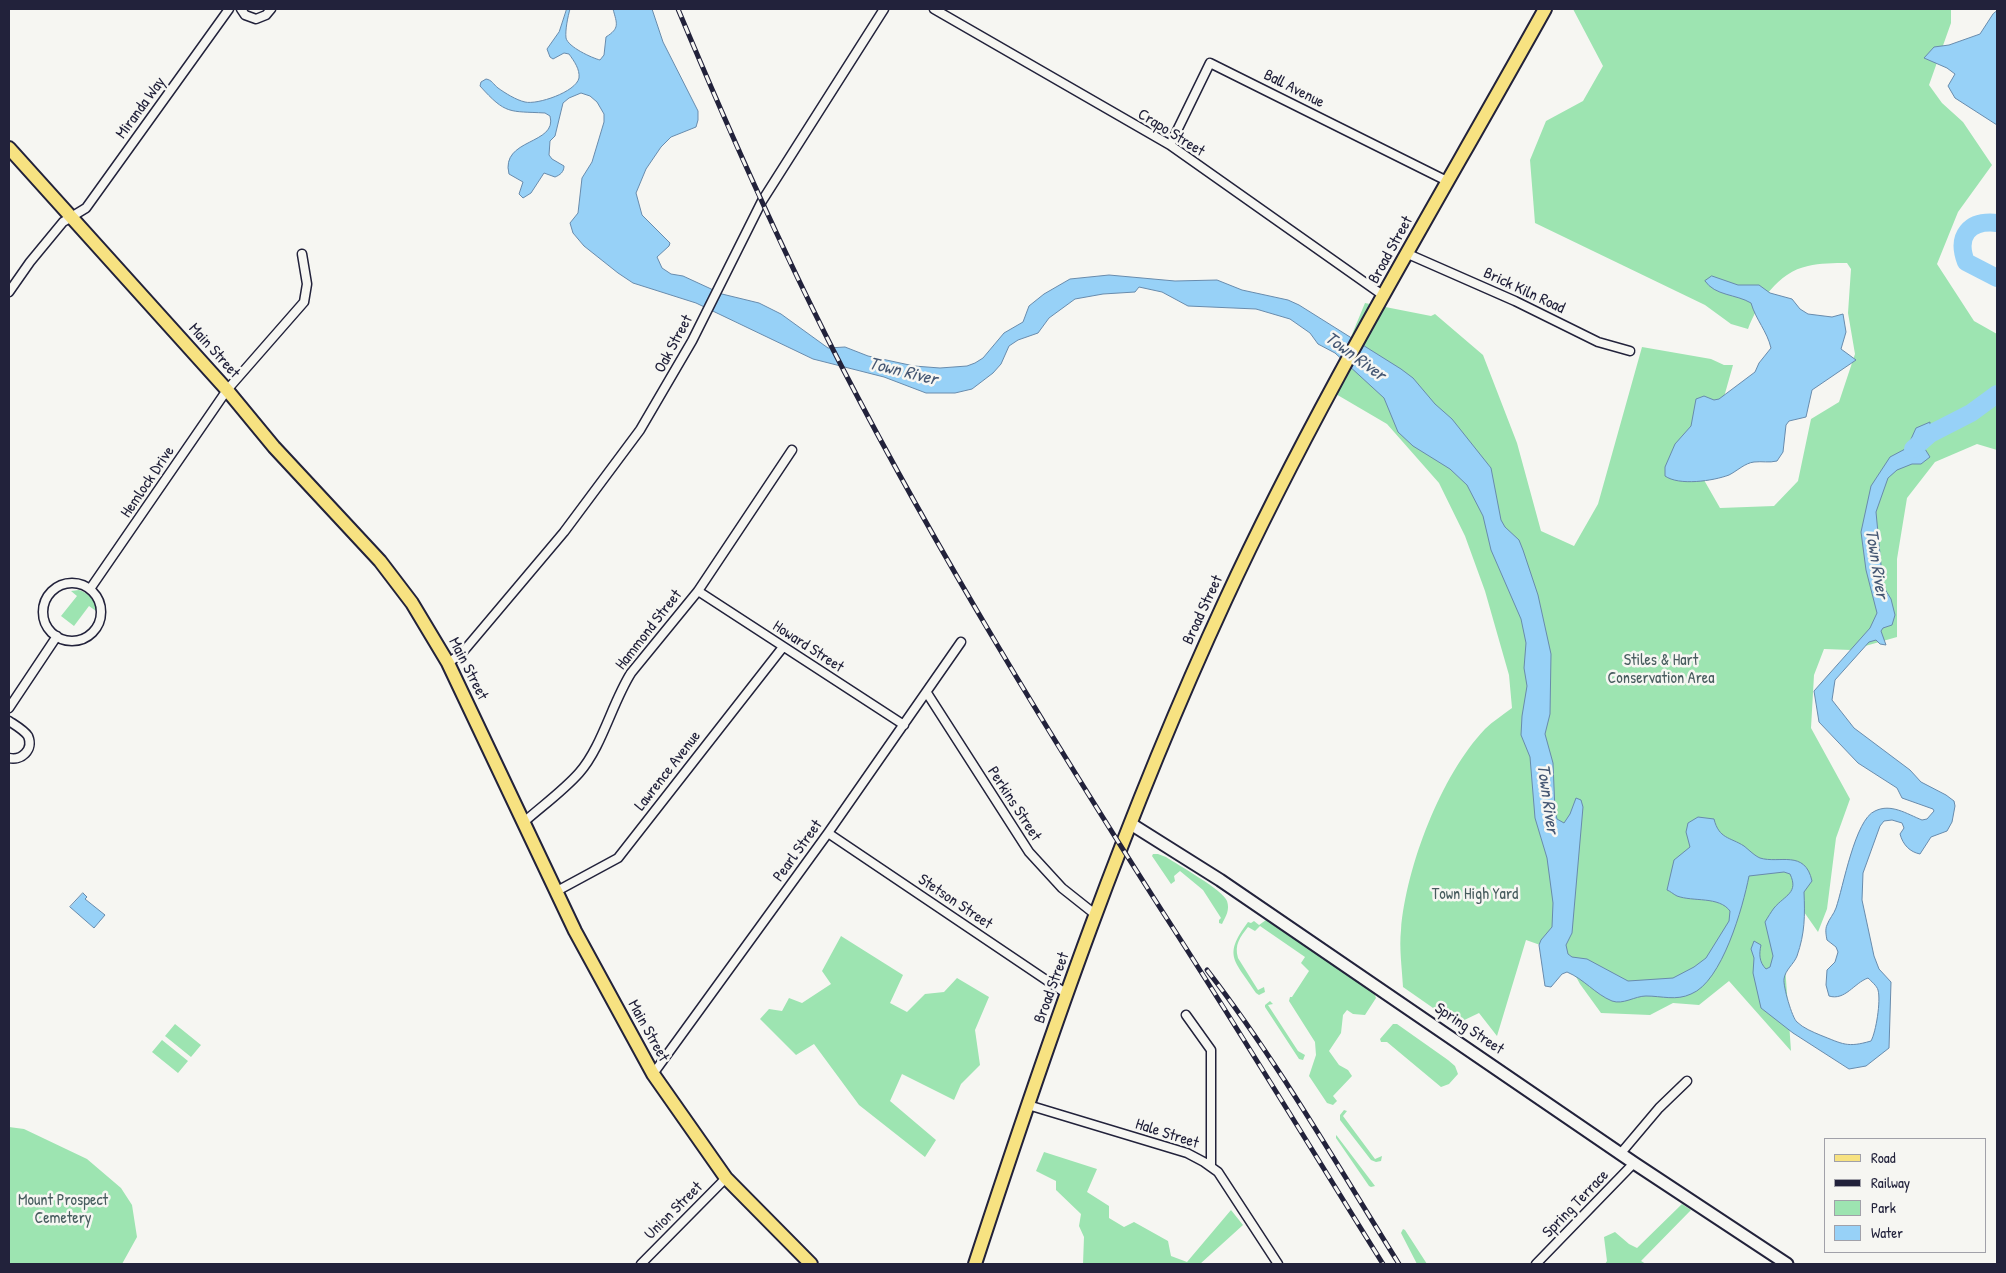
<!DOCTYPE html>
<style>
body{margin:0}
#map{position:relative;width:2006px;height:1273px;overflow:hidden;background:#f6f6f2;font-family:"Patrick Hand",sans-serif}
canvas{display:block}
.frame{position:absolute;inset:0;border:10px solid #22223b;pointer-events:none}
.legend{position:absolute;left:1824px;top:1138px;width:162px;height:115px;box-sizing:border-box;background:#f6f6f2;border:1px solid #a1a1a9;margin:0;padding:6px 9px;list-style:none;font-size:15px;color:#22223b}
.legend li{display:flex;align-items:center;gap:10px;height:25px}
.legend b{width:25px;border:1px solid #a1a1a9}
</style>
<div id="map">
<canvas width="2006" height="1273"></canvas>
<div class="frame"></div>
<ul class="legend">
<li><b style="height:6px;background:#f7e281"></b>Road</li>
<li><b style="height:6px;background:#22223b"></b>Railway</li>
<li><b style="height:14px;background:#9de4b1"></b>Park</li>
<li><b style="height:14px;background:#97d1f7"></b>Water</li>
</ul>
</div>
<script>
const c = document.querySelector('canvas').getContext('2d');
c.lineJoin = 'round';
function fillPath(path, color) { c.fillStyle = color; c.fill(path, 'evenodd'); }
function trace(path, color, width, dash) { c.strokeStyle = color; c.lineWidth = width; c.lineCap = dash ? 'butt' : 'round'; c.setLineDash(dash || []); c.stroke(path); }
function label(font, color, halo, rows, align = 'center') {
  c.font = font + ' "Patrick Hand",sans-serif'; c.lineWidth = 5; c.setLineDash([]); c.textBaseline = 'middle'; c.strokeStyle = halo; c.fillStyle = color; for (const [text, x, y, turn = 0] of rows) {
    c.save(); c.translate(x, y); c.rotate((+turn || 0) * Math.PI / 180); c.textAlign = isNaN(turn) ? turn : align; if (halo) c.strokeText(text, 0, 0); c.fillText(text, 0, 0); c.restore();
  }
}
fillPath(new Path2D(`
 M1573,9H1951V23L1929,85L1942,103L1963,122L1992,165L1958,212L1937,264L1974,321L1997,334V450L1977,444L1935,462L1907,498L1897,559V637L1851,650L1824,649L1814,675L1811,728L1850,799L1836,838L1827,909L1818,932L1804,912L1784,951L1791,1051L1729,981L1699,1005L1673,1003L1650,1015L1601,1013L1580,984L1563,953L1526,940L1497,1036L1479,1013L1456,1024L1403,987C1402,968 1399,948 1401,930C1406,867 1441,775 1485,729C1493,721 1503,715 1512,708L1509,675L1485,591L1465,536L1439,483L1387,424L1329,390L1365,303L1431,316L1435,314L1483,355L1517,443L1541,531L1574,546L1598,504L1642,347L1711,359L1724,365H1733L1717,422L1696,466L1720,508L1774,506L1798,481L1811,419L1839,402L1855,354L1848,313L1851,269L1847,263C1834,263 1820,263 1808,266C1778,272 1758,303 1748,329L1731,324L1705,305L1535,223L1530,160L1546,121L1583,101L1603,66Z
 M79,590C90,594 95,600 96,611L89,606L74,626L61,616L77,596L71,591Z
 M1158,854L1166,857C1178,865 1223,890 1227,901C1230,910 1226,916 1222,924L1219,923V920L1221,918L1203,890L1180,871L1174,876L1175,881L1171,884L1152,856L1153,854Z
 M1266,920L1374,993L1376,998L1365,1015L1353,1014L1347,1010L1343,1015L1341,1033L1329,1051L1339,1065L1348,1070L1352,1076L1333,1096L1337,1101L1333,1105L1327,1103L1309,1076L1316,1055L1315,1042L1289,1001L1290,997H1292L1309,971L1301,963L1305,957L1260,926L1255,931L1248,927C1240,937 1234,945 1238,958L1258,990L1264,987L1265,992L1259,995L1256,993C1235,960 1222,957 1248,922L1251,923L1254,921L1259,925Z
 M841,936L903,975L890,1003L907,1012L925,994L944,992L957,978L989,997L975,1030L980,1065L961,1084L954,1100L902,1074L890,1101L936,1140L925,1157L859,1105L814,1044L796,1055L760,1019L769,1009L782,1011L789,998L802,1003L831,984L822,971Z
 M1270,1001L1273,1004L1268,1005L1298,1051L1305,1055L1303,1060L1299,1059L1265,1007V1005Z
 M175,1024L201,1045L191,1057L165,1036Z
 M1393,1024H1397L1448,1060L1455,1066L1458,1074L1449,1084L1441,1087L1387,1042H1381L1380,1039Z
 M162,1040L188,1061L178,1073L152,1052Z
 M1344,1110L1347,1111L1343,1116L1375,1159L1382,1156L1381,1161L1376,1162L1371,1160L1340,1120V1115Z
 M9,1127L24,1129L87,1159L121,1188L132,1205L137,1237L122,1264H9Z
 M1336,1135L1337,1136L1375,1186L1371,1187L1369,1186L1336,1138Z
 M1044,1152L1097,1169L1087,1192L1109,1206V1218L1124,1227L1134,1222L1168,1241L1171,1256L1187,1262L1231,1210L1243,1225L1200,1264H1083L1084,1237L1079,1226L1081,1214L1056,1190V1181L1036,1171Z
 M1682,1204L1691,1210L1641,1261L1646,1264H1605L1607,1261L1604,1237L1615,1232L1629,1244L1637,1248Z
 M1403,1229L1405,1230L1427,1264H1417L1401,1233Z`), '#9de4b1');
const water = new Path2D(`
 M567,9H570C568,16 565,30 566,38C568,47 592,58 600,60L604,55L606,37C620,28 617,24 613,9H652L663,42L698,111V120L696,127L671,137L661,147L646,169L636,193L642,215L670,243L669,246L657,257L662,268L671,274L683,276L722,294L759,303L781,314L828,348L845,347L868,356L914,366L940,368L967,366L975,363L983,358L1004,333L1023,322L1029,306L1044,294L1070,279L1109,275L1175,281L1217,280L1242,290L1288,300L1299,305L1401,369L1413,378L1435,404L1452,419L1491,468L1501,520L1505,527L1519,540L1523,550L1538,595L1551,654L1550,714L1545,734L1553,763L1555,811L1557,819L1564,823L1570,814L1576,798L1581,800L1583,807L1572,933L1566,945L1568,954L1572,957L1587,959L1628,981L1673,978L1694,967L1706,958L1729,921L1730,911C1719,896 1693,902 1677,896C1673,894 1670,891 1667,890L1674,860L1690,847L1686,832L1688,823L1698,817L1714,819C1719,839 1730,837 1744,846C1749,850 1755,856 1760,858C1779,864 1805,849 1812,881L1804,892C1805,916 1805,933 1797,956C1794,964 1785,970 1784,979C1783,986 1792,1018 1797,1022C1803,1028 1813,1032 1820,1035C1843,1044 1847,1048 1871,1041C1876,1032 1881,1001 1878,990C1877,986 1871,981 1868,978C1854,983 1845,1001 1829,996L1826,985L1827,970L1835,962L1838,952L1836,947L1827,940C1826,935 1825,929 1827,925C1829,919 1834,914 1836,908C1843,888 1855,819 1875,811C1891,803 1907,814 1922,820L1927,819L1934,811L1933,809L1902,798L1897,788L1858,763L1819,722L1814,691L1870,628L1877,613L1866,570L1861,532L1871,486L1890,457L1907,448L1916,428L1930,422V434L1925,449L1930,457L1921,464H1912L1897,470L1888,478L1876,512L1883,586L1891,599L1895,615L1892,625L1883,628L1881,631L1886,645L1880,644L1876,640L1869,642L1835,680L1832,700L1854,728L1910,770L1921,782L1946,795L1954,801L1955,806L1952,822L1947,831L1931,837L1920,854C1910,852 1903,845 1900,834L1904,828L1902,823L1892,820L1884,821L1880,826L1863,873L1862,900L1874,956L1879,969L1891,982L1889,1048L1866,1066L1849,1069L1793,1033L1761,1008L1753,973L1754,958L1751,949L1754,941L1761,945C1759,954 1759,962 1766,969L1770,967L1773,956L1765,922C1768,917 1771,912 1774,908C1785,895 1799,893 1790,874L1784,872L1749,876C1743,907 1722,982 1691,994C1676,1001 1662,996 1646,996C1635,996 1623,1005 1612,1001C1595,994 1584,979 1567,972L1562,974L1551,987L1545,986L1539,945L1541,940L1552,927L1553,903L1547,858L1535,818L1530,757L1521,735L1522,716L1527,686L1524,668L1526,643L1521,619L1491,550L1483,516L1467,485L1450,469L1413,446L1398,432L1384,398L1335,353L1318,344L1310,333L1290,319L1256,309L1188,306L1162,292L1139,287L1135,292L1103,294L1075,299L1049,318L1038,333L1018,340L1009,346L1001,364L993,373L972,389L955,393H926L884,377L813,359L696,303L633,283L618,273L584,246L573,233L570,223L578,213L582,178L592,162L604,122V114L597,102L590,96L581,93L569,98L563,103L555,136L550,141L549,155L552,159L564,166C564,172 560,175 555,177L544,173L531,193L523,198L519,194L523,182L509,174C500,138 558,145 550,116L545,113C509,111 506,115 480,86L481,82L486,79C492,80 493,84 498,88C505,93 516,100 525,102C537,105 576,92 579,78C580,69 574,61 569,54L564,53L553,59L550,57L547,49L559,32Z
 M1997,11V125L1955,98L1948,86L1955,74L1947,68L1924,58L1934,47L1949,45L1980,34L1993,14Z
 M1712,276L1738,285H1759L1770,293L1792,299L1800,309L1808,314L1832,317L1843,314L1846,332L1841,349L1856,360L1812,390L1806,417L1789,421L1786,425L1783,452L1777,461C1769,463 1762,461 1754,462C1745,463 1737,471 1729,475C1713,481 1679,486 1665,476V467L1675,444L1691,426L1696,399L1704,396L1714,400L1719,399L1755,372L1759,363L1771,348C1767,331 1756,320 1751,303C1736,294 1715,296 1705,281Z
 M83,893L87,897L85,899L105,915L94,928L70,907Z`);
fillPath(water, '#97d1f7');
trace(water, '#688bac', 1);
trace(new Path2D(`
 M1997,223C1969,220 1956,236 1966,262L1997,278
 M1913,449L1930,434L1971,413L1997,394`), '#97d1f7', 18);
const street = new Path2D(`
 M241,9L245,15L256,19L266,15L271,9
 M934,9L1170,145L1384,296
 M1170,145L1210,63L1447,181
 M1408,254L1515,301L1598,342L1630,351
 M9,292L30,262L63,222L86,208L229,9
 M43 612a29 29 0 1 1 58 0a29 29 0 1 1-58 0Z
 M90,589L227,390L304,302L307,284L302,254
 M698,591L904,725
 M448,663L462,653L564,532L640,430L692,341L762,201L884,9
 M927,693L1029,852L1062,888L1096,915
 M9,708L57,636
 M9,721C15,725 24,730 28,736C34,750 21,761 9,758
 M524,822C542,806 563,791 579,773C602,747 612,703 631,673L698,591L792,450
 M828,833L1067,994
 M557,891L618,858L783,647
 M1186,1015L1211,1050V1166
 M653,1074L828,833L961,642
 M1028,1105L1187,1153L1204,1162L1218,1172L1278,1264
 M1621,1153L1659,1108L1687,1081
 M641,1264L726,1178
 M1536,1264L1634,1163`);
const secondary = new Path2D(`
 M1131,824L1220,880L1634,1163L1787,1264`);
const primary = new Path2D(`
 M9,148L227,390L274,447L380,561L412,603L448,663L575,931L653,1074L726,1178L811,1264
 M975,1264C1048,1040 1126,815 1225,601C1319,397 1436,205 1545,9`);
trace(street, '#22223b', 11);
trace(secondary, '#22223b', 15);
trace(primary, '#22223b', 16);
trace(street, '#f6f6f2', 8);
trace(secondary, '#f6f6f2', 11);
trace(primary, '#f7e281', 12);
const rail = new Path2D(`
 M678,9C729,131 783,253 844,371C941,558 1051,737 1164,914C1239,1030 1310,1147 1383,1264
 M1207,970C1278,1062 1337,1165 1399,1264`);
trace(rail, '#22223b', 5);
trace(rail, '#f6f6f2', 3, [9]);
label('16px', '#22223b', '#f6f6f2', [
 ["Ball Avenue",1294,89,27],
 ["Miranda Way",141,108,-54],
 ["Crapo Street",1171,133,32],
 ["Broad Street",1391,250,-61],
 ["Brick Kiln Road",1524,291,25],
 ["Oak Street",674,344,-62],
 ["Main Street",214,351,48],
 ["Hemlock Drive",148,482,-56],
 ["Broad Street",1203,610,-65],
 ["Hammond Street",649,630,-52],
 ["Howard Street",808,647,33],
 ["Main Street",468,669,63],
 ["Lawrence Avenue",668,771,-52],
 ["Perkins Street",1014,804,57],
 ["Pearl Street",798,851,-54],
 ["Stetson Street",955,902,34],
 ["Broad Street",1052,988,-70],
 ["Spring Street",1469,1029,34],
 ["Main Street",648,1031,61],
 ["Hale Street",1167,1134,18],
 ["Spring Terrace",1576,1204,-46],
 ["Union Street",674,1211,-45]
]);
label('16px', '#475c5e', '#f6f6f2', [
 ["Stiles & Hart",1661,661],
 ["Conservation Area",1661,679],
 ["Town High Yard",1475,895],
 ["Mount Prospect",63,1201],
 ["Cemetery",63,1219]
]);
label('italic 18px', '#455773', '#f6f6f2', [
 ["Town River",1355,357,36],
 ["Town River",903,372,14],
 ["Town River",1876,564,81],
 ["Town River",1547,799,82]
]);
</script>
